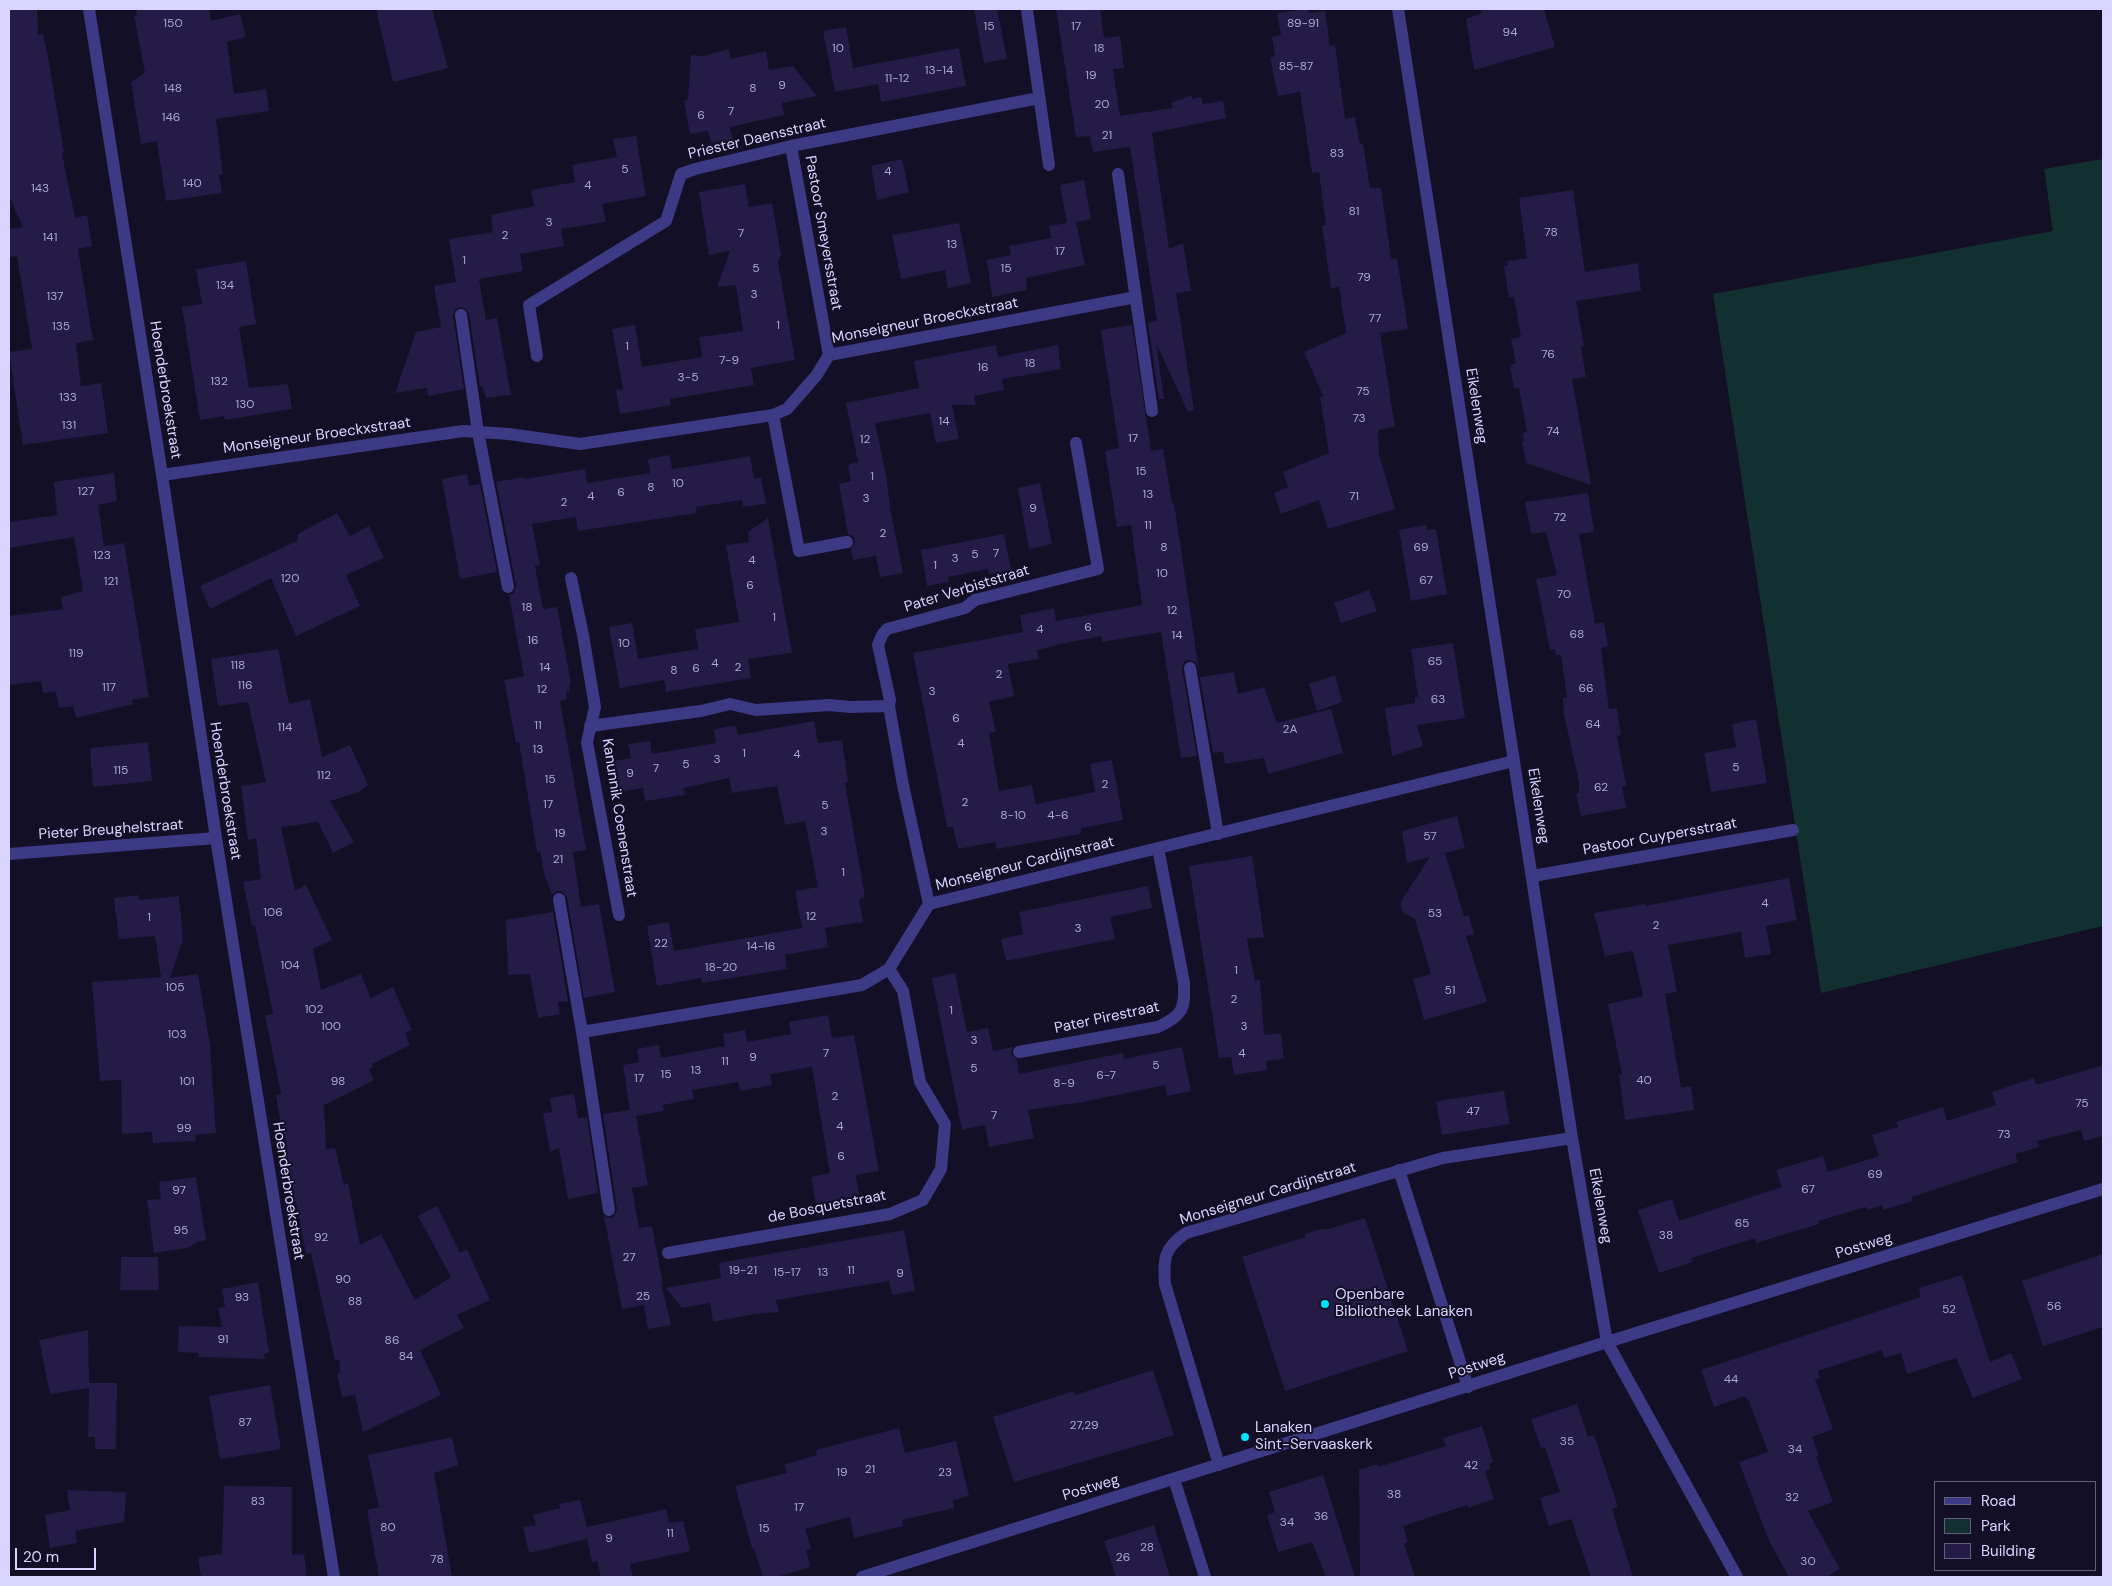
<!DOCTYPE html>
<style>
body{margin:0}
#map{position:relative;width:2112px;height:1586px;overflow:hidden;background:#130f26;font-family:"DM Sans",sans-serif}
canvas{display:block}
.frame{position:absolute;inset:0;border:10px solid #d9d4ff;pointer-events:none}
.legend{position:absolute;left:1934px;top:1481px;width:162px;height:90px;box-sizing:border-box;background:#130f26;border:1px solid #625e7d;margin:0;padding:6px 9px;list-style:none;font-size:15px;color:#d9d4ff}
.legend li{display:flex;align-items:center;gap:10px;height:25px}
.legend b{width:25px;border:1px solid #625e7d}
.scale{position:absolute;left:15px;top:1548px;width:81px;height:22px;box-sizing:border-box;border:2px solid #d9d4ff;border-top:0;padding-left:6px;font-size:15px;line-height:18px;white-space:nowrap;color:#d9d4ff;-webkit-text-stroke:4px #130f26;paint-order:stroke}
</style>
<div id="map">
<canvas width="2112" height="1586"></canvas>
<div class="frame"></div>
<ul class="legend">
<li><b style="height:6px;background:#3d3a85"></b>Road</li>
<li><b style="height:14px;background:#12302f"></b>Park</li>
<li><b style="height:14px;background:#241b47"></b>Building</li>
</ul>
<div class="scale">20 m</div>
</div>
<script>
const c = document.querySelector('canvas').getContext('2d');
c.lineJoin = 'round';
function fillPath(path, color) { c.fillStyle = color; c.fill(path, 'evenodd'); }
function trace(path, color, width, dash) { c.strokeStyle = color; c.lineWidth = width; c.lineCap = dash ? 'butt' : 'round'; c.setLineDash(dash || []); c.stroke(path); }
function label(font, color, halo, rows, align = 'center') {
  c.font = font + ' "DM Sans",sans-serif'; c.lineWidth = 4; c.setLineDash([]); c.textBaseline = 'middle'; c.strokeStyle = halo; c.fillStyle = color; for (const [text, x, y, turn = 0] of rows) {
    c.save(); c.translate(x, y); c.rotate((+turn || 0) * Math.PI / 180); c.textAlign = isNaN(turn) ? turn : align; if (halo) c.strokeText(text, 0, 0); c.fillText(text, 0, 0); c.restore();
  }
}
fillPath(new Path2D(`
 M2103,159V926L1821,993L1713,294L2053,231L2044,169Z`), '#12302f');
fillPath(new Path2D(`
 M9,9H37L38,35L43,34L48,57L64,152L62,153L65,169L75,218L87,215L92,246L78,249L93,340L76,343L81,386L101,383L108,433L23,445L9,352L32,349L17,256L9,257V229L23,227L9,196Z
 M136,9H209L211,21L240,14L246,37L227,42L234,94L266,89L269,111L216,119L223,174L219,175L222,193L166,201L157,141L141,144L131,82L145,73L134,16L137,15Z
 M376,9H432L448,68L393,82Z
 M974,9H997L1007,59L984,63Z
 M1056,9H1100L1104,38L1120,36L1124,68L1113,69L1120,116L1173,108L1171,103L1192,95V99L1201,97L1203,104L1223,101L1226,118L1152,133L1169,249L1183,243L1191,291L1176,293L1194,410L1188,412L1156,343L1164,399H1159L1148,323L1157,321L1130,147L1093,152L1090,136L1076,137Z
 M1308,9L1309,13L1325,11L1330,46L1335,45L1345,119L1355,117L1360,144H1363L1370,188H1381L1391,259L1397,258L1408,329L1380,333L1395,427L1378,430L1379,454L1395,509L1328,529L1319,500L1281,514L1274,493L1288,487L1283,472L1329,453L1320,397L1323,396L1304,352L1346,333L1339,287L1331,288L1322,226L1326,225L1319,172L1312,173L1300,92L1278,96L1270,57L1275,56L1272,37L1281,35L1277,13Z
 M1482,9H1544L1555,47L1474,70L1466,19L1480,14Z
 M846,27L853,68L959,48L966,86L881,102L878,84L835,92L823,31Z
 M728,49L731,59L766,51L769,70L793,66L817,96L782,103L784,115L730,127L733,140L711,143L708,131L690,134L684,101L688,100L691,55L704,56Z
 M636,136L646,196L602,204L606,222L561,229L564,246L520,254L523,271L479,279L486,320L497,318L511,395L486,398L482,386H480L469,313L464,308L460,307L456,309L453,316L464,389L428,396L427,388L395,393L416,332L441,327L434,286L456,282L449,239L493,232L491,215L534,206L531,190L575,182L572,165L617,157L613,139Z
 M902,159L909,192L877,200L871,166Z
 M1084,180L1091,219L1076,222L1085,265L1026,278L1027,290L992,297L987,260L1011,255L1009,246L1051,238L1049,226L1067,223L1060,185Z
 M745,184L749,207L772,203L781,255L778,262L795,360L751,368L754,385L670,399L671,405L620,414L616,390L623,389L612,329L635,325L642,367L702,357L699,337L743,331L736,285L717,287L730,251L709,255L699,192Z
 M1573,190L1585,272L1638,263L1641,291L1576,301L1584,346L1581,347L1586,377L1572,379L1591,485L1526,463L1522,442H1524L1523,433L1527,432L1519,388L1514,389L1510,365L1516,363L1511,339L1521,337L1514,297L1509,298L1504,266H1508L1507,261L1527,258L1519,198Z
 M959,223L971,283L948,288L945,270L901,279L892,235Z
 M246,261L256,324L239,327L249,388L288,384L292,409L225,420L224,416L200,420L182,307L202,304L196,269Z
 M1132,325L1151,451L1163,449L1172,503H1174L1200,677L1234,672L1238,694L1264,687L1277,723L1331,709L1343,753L1268,774L1264,758L1225,764L1223,752L1213,753L1198,667L1196,662L1189,660L1184,662L1182,669L1197,756L1181,758L1161,632L1102,642L1101,636L1061,644L1037,650L1039,659L1008,664L1014,696L989,702L996,732L989,733L999,791L1032,785L1036,804L1095,792L1090,764L1112,760L1123,820L1082,828L1080,834L997,849L995,842L958,849L953,827H947L913,653L1023,632L1020,615L1054,608L1056,621L1142,605L1131,525L1117,527L1105,451L1119,448L1101,330Z
 M996,345L998,357L1058,345L1061,369L1002,379L1004,390L974,396L976,405H952L959,439L936,443L930,413L875,423L886,475L891,513L903,573L880,577L876,556L853,560L851,549L855,541L853,536L848,534L839,484L851,481L848,465L858,462L846,403L919,388L914,361Z
 M670,455L672,469L712,463L750,456L754,479L761,477L766,504L743,507L742,500L696,507L697,513L578,531L576,517L532,524L540,565L535,566L543,609L557,607L571,683L569,684L570,692H566L567,699L560,701L586,850L573,852L581,907L599,904L615,992L584,998L567,897L561,891H557L552,895L544,873L540,851L537,852L519,742L516,743L504,680L524,676L509,595L514,593L516,585L496,482L524,477L525,479L585,469L587,483L650,473L648,459Z
 M114,473L117,501L98,505L104,546L124,543L149,697L132,700L133,704L76,718L73,706L59,708L56,692L43,693L41,681L9,685V616L63,609L61,597L83,591L74,537L9,548V522L57,515L54,482Z
 M467,474L469,486L480,484L497,572L460,579L442,479Z
 M1040,483L1052,544L1029,549L1018,488Z
 M1588,493L1594,532L1579,534L1595,624L1604,622L1608,646L1601,648L1609,709L1617,708L1621,735L1617,736L1626,786H1622L1626,808L1581,816L1576,793H1579V783L1564,714L1563,698L1567,697L1561,655H1556L1555,649L1550,650L1536,579L1557,575L1546,532L1531,534L1525,502Z
 M337,513L350,536L369,526L384,558L346,575L360,606L296,636L271,578L210,609L200,586L297,541L298,534Z
 M768,518L792,653L748,659L751,678L666,692L664,680L620,688L609,627L632,623L638,659L698,649L695,629L739,622L726,545L749,542L748,532Z
 M1426,525L1427,530L1436,529L1447,594L1411,601L1399,530Z
 M1004,534L1011,570L989,574L988,569L948,577L949,582L927,586L921,550Z
 M1369,590L1377,611L1341,623L1334,603Z
 M1453,643L1465,718L1417,725L1423,746L1392,756L1385,708L1415,703V697H1418L1411,649Z
 M278,649L289,704L310,699L322,757L350,745L368,785L359,792L330,801L354,842L333,853L318,822L281,827L295,891L306,885L332,940L313,949L321,990L361,974L371,998L393,987L412,1030L405,1033L410,1045L372,1064L373,1067L369,1069L374,1080L324,1105L326,1149L335,1148L344,1185L348,1183L360,1245L381,1234L415,1300L451,1277L418,1216L437,1206L460,1253L467,1249L490,1300L457,1315L464,1328L420,1350L441,1395L363,1432L355,1395L342,1397L337,1373H340L339,1360H335L311,1253L306,1254L296,1201L294,1202L285,1135L283,1136L276,1095L281,1094L265,1015L273,1014L255,925L252,926L243,882L261,879L256,838L248,840L241,786L266,782L248,702L218,706L211,659Z
 M1335,675L1342,702L1317,711L1309,684Z
 M1756,719L1767,783L1711,792L1704,753L1736,747L1732,724Z
 M814,721L818,743L842,740L848,782L845,783L865,897L859,899L863,922L825,928L828,947L785,955L787,969L702,983L701,978L657,986L647,926L669,922L674,951L802,928L795,891L818,887L805,821L785,825L777,786L732,793L729,778L683,788L685,795L645,801L643,788L620,792L614,761L631,758L628,744L650,741L652,754L716,743L714,730L725,727L736,726L738,735Z
 M148,742L152,781L93,787L90,748Z
 M1457,816L1465,848L1445,853L1464,916L1469,915L1474,935L1466,936L1487,1002L1424,1020L1413,979L1431,974L1415,919L1404,913L1401,908V901L1430,857L1407,863L1402,831Z
 M1252,856L1264,937L1247,939L1255,981L1260,980L1264,1035L1281,1033L1284,1059L1266,1061L1267,1070L1234,1075L1231,1057L1219,1058L1189,866Z
 M1789,878L1797,920L1766,926L1771,954L1745,958L1741,932L1668,945L1677,992L1665,994L1681,1088L1691,1086L1694,1110L1625,1120L1619,1075H1622L1608,1004L1643,996L1633,951L1605,956L1594,913L1645,904V906Z
 M1148,886L1152,908L1110,917L1115,939L1006,961L1001,939L1023,934L1019,912Z
 M138,895L139,900L179,896L183,940L170,978L198,974L210,1045L216,1133L195,1135L196,1141L153,1143L152,1132L122,1134L121,1080L100,1081L92,982L161,977L155,936L119,939L114,898Z
 M553,912L568,1001L558,1002L560,1014L538,1018L530,974L508,975L506,920Z
 M955,973L967,1032L988,1028L993,1051L1013,1047L1011,1054L1017,1060L1019,1074L1123,1053L1124,1059L1182,1047L1191,1091L1167,1096L1165,1085L1083,1102L1028,1110L1034,1138L989,1147L985,1125L962,1130L932,978Z
 M828,1015L832,1038L854,1035L879,1171L856,1175L859,1197L816,1205L811,1177L830,1173L812,1067L770,1074L772,1085L740,1091L738,1082L692,1090L694,1099L663,1105L664,1111L636,1116L648,1185L632,1188L639,1228L652,1226L663,1285L661,1282L671,1325L648,1329L644,1305L622,1309L604,1216L610,1218L614,1217L617,1209L603,1114L630,1110L623,1065L639,1062L637,1049L659,1045L661,1058L725,1046L723,1034L745,1030L747,1042L791,1034L789,1022Z
 M2103,1065V1136L2084,1141L2081,1130L2037,1141L2039,1147L2015,1154L2018,1162L1912,1197L1913,1201L1883,1210L1882,1205L1868,1210L1866,1207L1818,1221L1819,1224L1756,1243L1755,1238L1691,1258L1693,1262L1659,1273L1638,1210L1672,1199L1679,1221L1782,1187L1776,1170L1823,1156L1828,1172L1879,1156L1872,1135L1898,1127L1896,1122L1943,1107L1947,1121L1996,1105L1992,1092L2034,1078L2036,1085Z
 M1504,1091L1510,1124L1442,1135L1436,1101Z
 M574,1094L578,1118L587,1117L598,1193L568,1199L559,1148L550,1152L543,1113L552,1112L550,1098Z
 M196,1177L206,1240L198,1242L187,1248L154,1253L147,1200L161,1199L159,1182Z
 M1365,1218L1408,1351L1285,1391L1242,1257L1305,1237V1234L1324,1228L1325,1230Z
 M904,1230L915,1291L892,1295L889,1281L776,1300L779,1312L754,1314L713,1322L710,1303L682,1308L666,1288L721,1278L719,1263Z
 M2103,1254V1327L2043,1346L2022,1281Z
 M121,1257H158L159,1290H120Z
 M1962,1275L1990,1362L2011,1353L2022,1379L1973,1398L1956,1358L1907,1374L1901,1353L1884,1358L1882,1350L1818,1371L1820,1378L1815,1379L1833,1429L1812,1437L1819,1456L1816,1457L1833,1502L1808,1511L1840,1569L1826,1577H1789L1769,1541L1739,1462L1768,1452L1749,1401L1745,1396L1714,1407L1701,1370L1921,1297L1919,1288Z
 M258,1282L269,1352L264,1354L265,1359L199,1357L198,1353L178,1352L179,1326L222,1327L218,1308L225,1307L222,1289Z
 M88,1330L89,1383H117L116,1449H95V1437H88L89,1388L50,1394L39,1340Z
 M1153,1370L1174,1435L1014,1482L993,1417L1074,1391L1075,1395Z
 M270,1385L281,1449L220,1459L209,1396Z
 M1577,1404L1588,1437L1594,1435L1618,1507L1612,1509L1633,1577H1591L1571,1519L1549,1526L1540,1498L1560,1492L1545,1447L1541,1448L1531,1419Z
 M1482,1426L1493,1462L1489,1464L1490,1469L1485,1471L1494,1499L1468,1508L1467,1505L1403,1526L1408,1542L1404,1544L1415,1577H1360L1359,1470L1377,1464L1378,1467L1446,1446L1443,1438Z
 M899,1428L905,1453L956,1441L969,1496L953,1500L954,1508L902,1520L903,1526L854,1538L850,1517L805,1529L811,1548L806,1550L810,1567L777,1577H763L754,1548H752L735,1486L787,1473L784,1465L817,1455L816,1450Z
 M452,1437L458,1465L434,1473L452,1577H379L367,1510L379,1507L368,1455Z
 M1323,1475L1355,1577H1326L1312,1542L1278,1552L1267,1515L1275,1512L1269,1492Z
 M224,1486L292,1487V1555L304,1554L307,1577H201L198,1557L222,1554Z
 M67,1490L126,1492L124,1522L75,1531L77,1543L50,1548L45,1515L70,1510Z
 M580,1500L587,1527L666,1509L669,1523L683,1521L690,1551L630,1564L633,1577H601L597,1561L592,1562L587,1539L529,1553L523,1527L536,1525L533,1515L560,1508L559,1504Z
 M1154,1525L1170,1577H1116L1104,1541Z`), '#241b47');
trace(new Path2D(`
 M89,9L162,475L216,838L334,1577
 M1398,9L1572,1138L1607,1342L1737,1577
 M1027,10L1049,165
 M791,146L829,355
 M1118,174L1152,411
 M461,315L478,432L508,587
 M537,356L529,305L666,221L681,174L695,169L791,146L1039,98
 M773,415L799,551L847,542
 M162,475L463,431L509,434L580,444L773,415L787,409L816,376L829,355L1136,297
 M571,578L583,635L595,707L587,742L619,915
 M1190,668L1218,834
 M590,726L701,711L730,704L756,710L829,705L850,707L889,706
 M9,854L216,838
 M1533,876L1793,830
 M559,899L582,1032L609,1210
 M929,904L903,785L889,706L890,700L878,645L882,635L887,629L965,608L975,600L1098,569L1076,443
 M582,1032L862,985L889,969L929,904L1514,761
 M1019,1052L1158,1027C1182,1015 1185,1011 1184,983L1158,848
 M1399,1170L1468,1387
 M668,1253L890,1214L923,1200L941,1169L945,1124L920,1082L903,991L889,969
 M1219,1465L1165,1284C1163,1259 1164,1248 1186,1233L1443,1158L1572,1138
 M1174,1479L1205,1577
 M862,1577L1607,1342L2103,1189`), '#3d3a85', 12);
for (const [x, y, r, color] of [
 [1325,1304,5,"#00e5ff"],
 [1245,1437,5,"#00e5ff"]
]) { const dot = new Path2D(); dot.arc(x, y, r, 0, 2 * Math.PI); c.fillStyle = color; c.fill(dot); trace(dot, '#130f26', 2); }
label('12px', '#aca6d1', null, [
 ["150",173,24],
 ["89-91",1303,24],
 ["15",989,27],
 ["17",1076,27],
 ["94",1510,33],
 ["10",838,49],
 ["18",1099,49],
 ["85-87",1296,67],
 ["13-14",939,71],
 ["19",1091,76],
 ["11-12",897,79],
 ["9",782,86],
 ["148",173,89],
 ["8",753,89],
 ["20",1102,105],
 ["7",731,112],
 ["6",701,116],
 ["146",171,118],
 ["21",1107,136],
 ["83",1337,154],
 ["5",625,170],
 ["4",888,172],
 ["140",192,184],
 ["4",588,186],
 ["143",40,189],
 ["81",1354,212],
 ["3",549,223],
 ["78",1551,233],
 ["7",741,234],
 ["2",505,236],
 ["141",50,238],
 ["13",952,245],
 ["17",1060,252],
 ["1",464,261],
 ["5",756,269],
 ["15",1006,269],
 ["79",1364,278],
 ["134",225,286],
 ["3",754,295],
 ["137",55,297],
 ["77",1375,319],
 ["1",778,326],
 ["135",61,327],
 ["1",627,347],
 ["76",1548,355],
 ["7-9",729,361],
 ["18",1030,364],
 ["16",983,368],
 ["3-5",688,378],
 ["132",219,382],
 ["75",1363,392],
 ["133",68,398],
 ["130",245,405],
 ["73",1359,419],
 ["14",944,422],
 ["131",69,426],
 ["74",1553,432],
 ["17",1133,439],
 ["12",865,440],
 ["15",1141,472],
 ["1",872,477],
 ["10",678,484],
 ["8",651,488],
 ["127",86,492],
 ["6",621,493],
 ["13",1148,495],
 ["4",591,497],
 ["71",1354,497],
 ["3",866,499],
 ["2",564,503],
 ["9",1033,509],
 ["72",1560,518],
 ["11",1148,526],
 ["2",883,534],
 ["8",1164,548],
 ["69",1421,548],
 ["7",996,554],
 ["5",975,555],
 ["123",102,556],
 ["3",955,559],
 ["4",752,561],
 ["1",935,566],
 ["10",1162,574],
 ["120",290,579],
 ["67",1426,581],
 ["121",111,582],
 ["6",750,586],
 ["70",1564,595],
 ["18",527,608],
 ["12",1172,611],
 ["1",774,618],
 ["6",1088,628],
 ["4",1040,630],
 ["68",1577,635],
 ["14",1177,636],
 ["16",533,641],
 ["10",624,644],
 ["119",76,654],
 ["65",1435,662],
 ["4",715,664],
 ["118",238,666],
 ["14",545,668],
 ["2",738,668],
 ["6",696,669],
 ["8",674,671],
 ["2",999,675],
 ["116",245,686],
 ["117",109,688],
 ["66",1586,689],
 ["12",542,690],
 ["3",932,692],
 ["63",1438,700],
 ["6",956,719],
 ["64",1593,725],
 ["11",538,726],
 ["114",285,728],
 ["2A",1290,730],
 ["4",961,744],
 ["13",538,750],
 ["1",744,754],
 ["4",797,755],
 ["3",717,760],
 ["5",686,765],
 ["5",1736,768],
 ["7",656,769],
 ["115",121,771],
 ["9",630,774],
 ["112",324,776],
 ["15",550,780],
 ["2",1105,785],
 ["62",1601,788],
 ["2",965,803],
 ["17",548,805],
 ["5",825,806],
 ["8-10",1013,816],
 ["4-6",1058,816],
 ["3",824,832],
 ["19",560,834],
 ["57",1430,837],
 ["21",558,860],
 ["1",843,873],
 ["4",1765,904],
 ["106",273,913],
 ["53",1435,914],
 ["12",811,917],
 ["1",149,918],
 ["2",1656,926],
 ["3",1078,929],
 ["22",661,944],
 ["14-16",761,947],
 ["104",290,966],
 ["18-20",721,968],
 ["1",1236,971],
 ["105",175,988],
 ["51",1450,991],
 ["2",1234,1000],
 ["102",314,1010],
 ["1",951,1011],
 ["100",331,1027],
 ["3",1244,1027],
 ["103",177,1035],
 ["3",974,1041],
 ["7",826,1054],
 ["4",1242,1054],
 ["9",753,1058],
 ["11",725,1062],
 ["5",1156,1066],
 ["5",974,1069],
 ["13",696,1071],
 ["15",666,1075],
 ["6-7",1106,1076],
 ["17",639,1079],
 ["40",1644,1081],
 ["101",187,1082],
 ["98",338,1082],
 ["8-9",1064,1084],
 ["2",835,1097],
 ["75",2082,1104],
 ["47",1473,1112],
 ["7",994,1116],
 ["4",840,1127],
 ["99",184,1129],
 ["73",2004,1135],
 ["6",841,1157],
 ["69",1875,1175],
 ["67",1808,1190],
 ["97",179,1191],
 ["65",1742,1224],
 ["95",181,1231],
 ["38",1666,1236],
 ["92",321,1238],
 ["27",629,1258],
 ["19-21",743,1271],
 ["11",851,1271],
 ["15-17",787,1273],
 ["13",823,1273],
 ["9",900,1274],
 ["90",343,1280],
 ["25",643,1297],
 ["93",242,1298],
 ["88",355,1302],
 ["56",2054,1307],
 ["52",1949,1310],
 ["91",223,1340],
 ["86",392,1341],
 ["84",406,1357],
 ["44",1731,1380],
 ["87",245,1423],
 ["27,29",1084,1426],
 ["35",1567,1442],
 ["34",1795,1450],
 ["42",1471,1466],
 ["21",870,1470],
 ["19",842,1473],
 ["23",945,1473],
 ["38",1394,1495],
 ["32",1792,1498],
 ["83",258,1502],
 ["17",799,1508],
 ["36",1321,1517],
 ["34",1287,1523],
 ["80",388,1528],
 ["15",764,1529],
 ["11",670,1534],
 ["9",609,1539],
 ["28",1147,1548],
 ["26",1123,1558],
 ["78",437,1560],
 ["30",1808,1562]
]);
label('15px', '#d9d4ff', '#130f26', [
 ["Priester Daensstraat",757,139,-13],
 ["Pastoor Smeyersstraat",823,233,80],
 ["Monseigneur Broeckxstraat",925,321,-11],
 ["Hoenderbroekstraat",165,390,81],
 ["Eikelenweg",1476,406,81],
 ["Monseigneur Broeckxstraat",317,436,-8],
 ["Pater Verbiststraat",967,589,-17],
 ["Hoenderbroekstraat",225,791,81],
 ["Eikelenweg",1538,806,81],
 ["Kanunnik Coenenstraat",619,818,81],
 ["Pieter Breughelstraat",111,830,-4],
 ["Pastoor Cuypersstraat",1660,837,-10],
 ["Monseigneur Cardijnstraat",1025,864,-14],
 ["Pater Pirestraat",1107,1018,-12],
 ["Hoenderbroekstraat",288,1191,81],
 ["Monseigneur Cardijnstraat",1268,1194,-17],
 ["Eikelenweg",1600,1206,80],
 ["de Bosquetstraat",827,1207,-11],
 ["Postweg",1864,1246,-17],
 ["Postweg",1477,1366,-18],
 ["Postweg",1091,1488,-17]
]);
label('15px', '#d9d4ff', '#130f26', [
 ["Openbare",1335,1295],
 ["Bibliotheek Lanaken",1335,1312],
 ["Lanaken",1255,1428],
 ["Sint-Servaaskerk",1255,1445]
], 'left');
</script>
